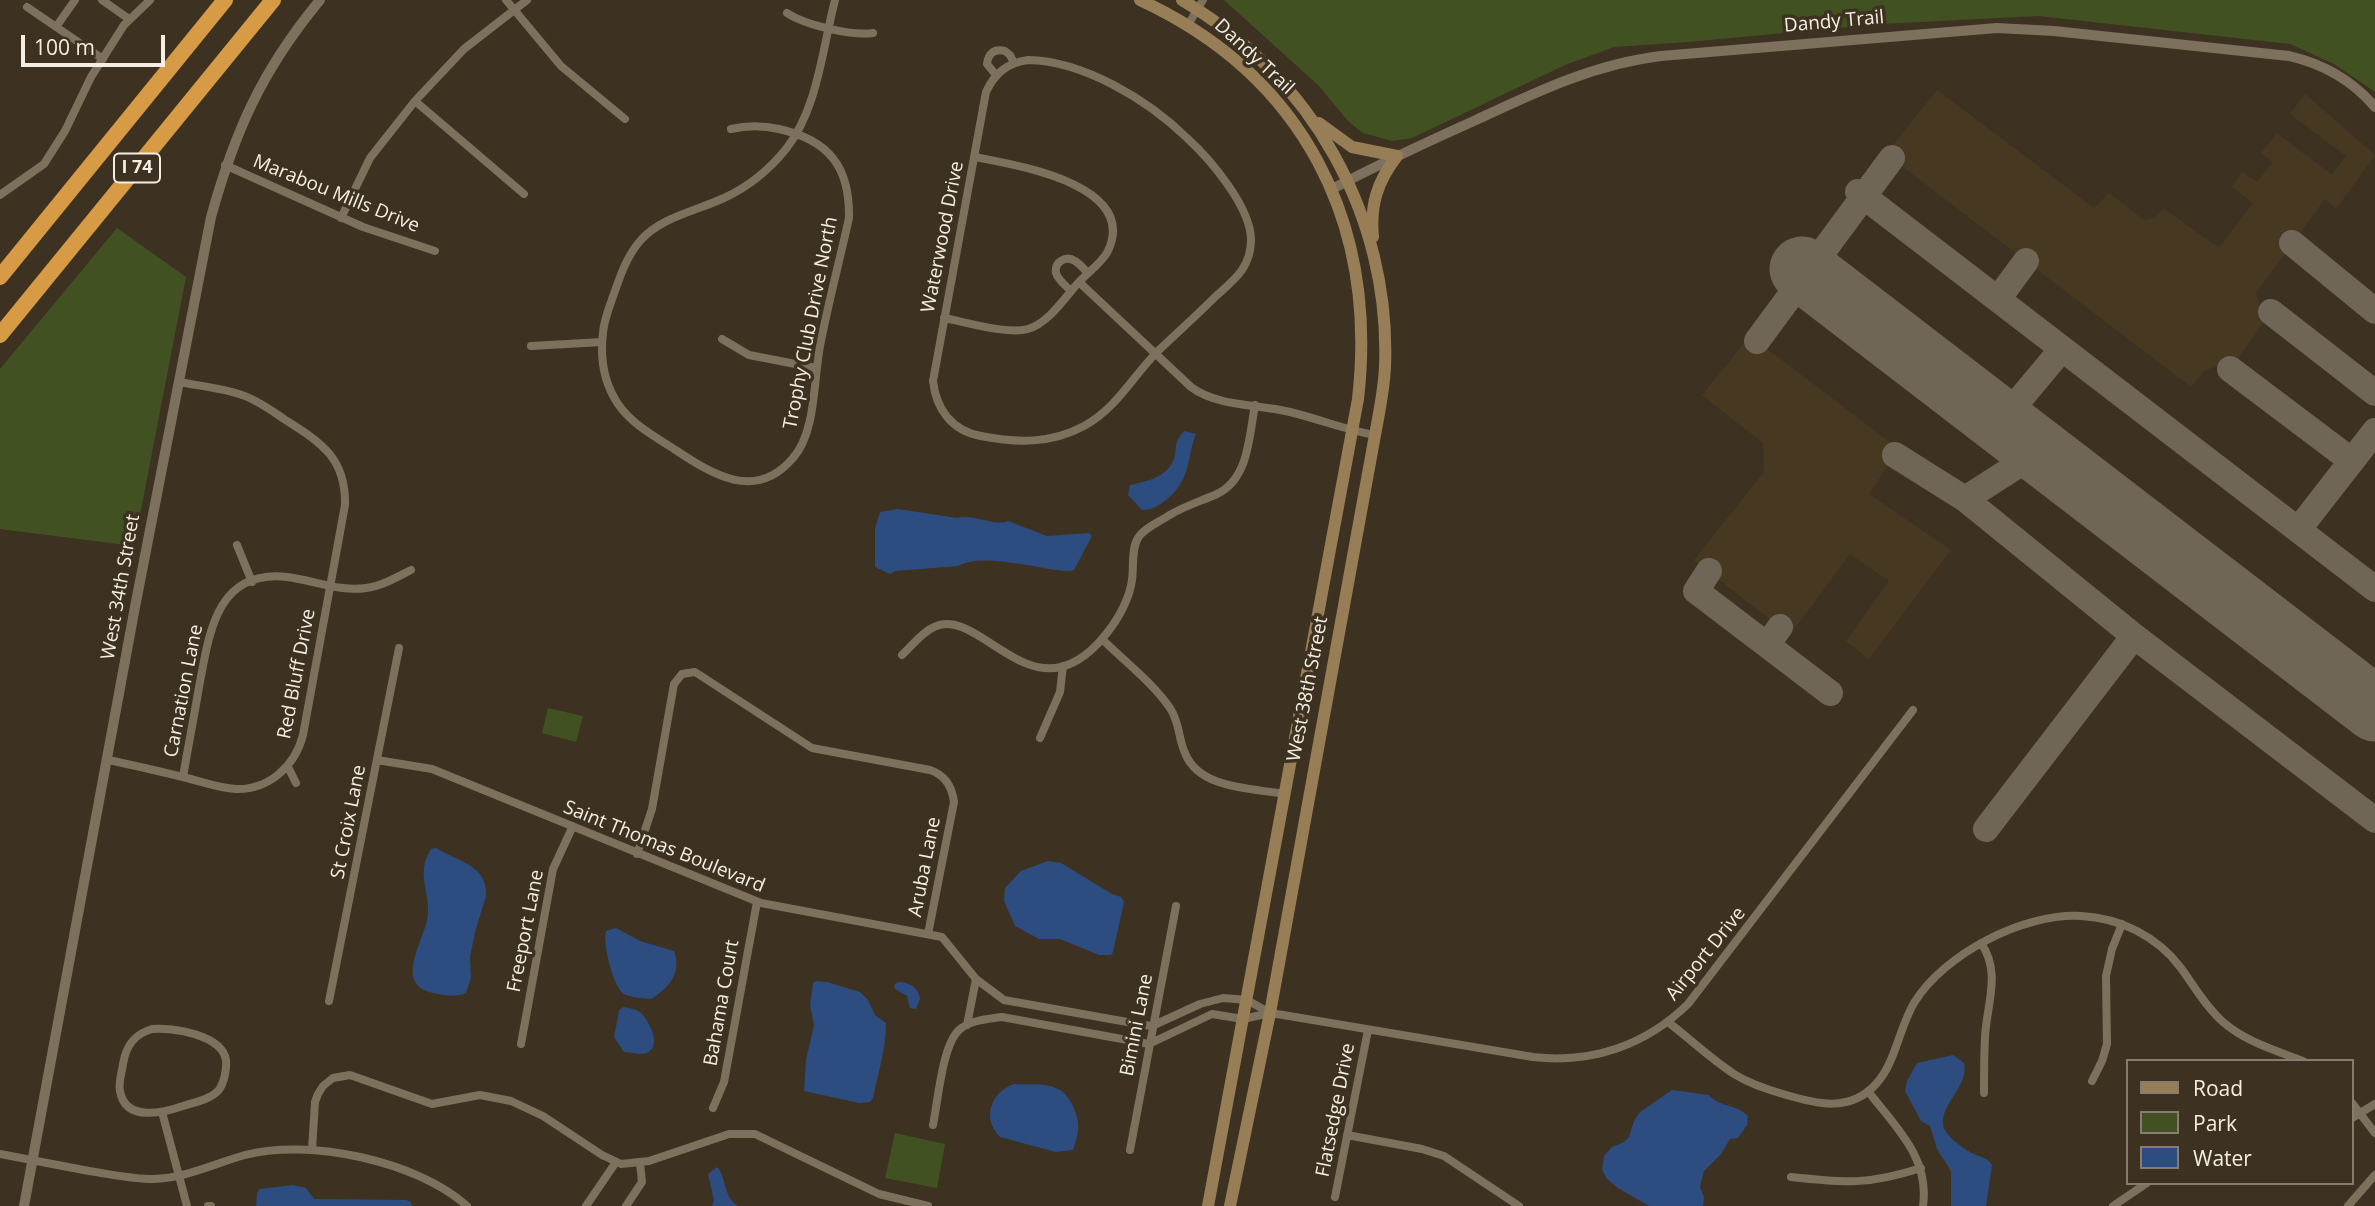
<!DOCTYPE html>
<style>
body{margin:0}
#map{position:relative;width:2375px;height:1206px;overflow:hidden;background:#3d3221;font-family:"Open Sans",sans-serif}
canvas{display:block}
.legend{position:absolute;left:2126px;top:1059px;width:228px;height:126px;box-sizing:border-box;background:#3d3221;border:2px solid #877d6f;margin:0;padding:9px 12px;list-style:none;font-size:21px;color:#f5eee3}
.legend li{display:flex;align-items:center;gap:14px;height:35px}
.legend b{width:35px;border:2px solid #877d6f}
.scale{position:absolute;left:21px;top:35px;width:144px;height:32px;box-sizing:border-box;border:4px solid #f5eee3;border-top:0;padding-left:9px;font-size:21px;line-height:24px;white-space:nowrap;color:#f5eee3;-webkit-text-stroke:5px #3d3221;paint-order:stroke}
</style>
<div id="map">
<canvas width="2375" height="1206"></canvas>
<ul class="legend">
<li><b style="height:9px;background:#987e56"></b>Road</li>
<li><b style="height:19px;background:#425122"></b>Park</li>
<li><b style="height:19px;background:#2d4c7f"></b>Water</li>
</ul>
<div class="scale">100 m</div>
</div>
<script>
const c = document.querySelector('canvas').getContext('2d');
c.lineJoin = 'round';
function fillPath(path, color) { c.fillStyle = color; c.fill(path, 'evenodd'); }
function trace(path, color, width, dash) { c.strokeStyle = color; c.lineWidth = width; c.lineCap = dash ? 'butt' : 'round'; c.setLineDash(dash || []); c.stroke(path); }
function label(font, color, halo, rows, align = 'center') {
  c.font = font + ' "Open Sans",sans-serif'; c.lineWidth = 7; c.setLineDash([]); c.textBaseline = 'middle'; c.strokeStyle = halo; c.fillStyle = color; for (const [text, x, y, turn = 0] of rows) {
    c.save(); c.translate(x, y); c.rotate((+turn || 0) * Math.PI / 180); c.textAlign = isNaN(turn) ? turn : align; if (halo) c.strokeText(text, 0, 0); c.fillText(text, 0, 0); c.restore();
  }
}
fillPath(new Path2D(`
 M1937,90L2094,208L2109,193L2144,220L2154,218L2163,208L2219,248L2253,203L2232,187L2242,172L2257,182L2273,162L2261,153L2277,133L2332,175L2346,156L2290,114L2305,94L2375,155L2336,209L2325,199L2256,293L2258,302L2271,312L2230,369L2217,366L2204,371L2191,387L1886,154Z
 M1750,336L1899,449L1869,494L1951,550L1869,659L1846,641L1889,581L1850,554L1790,635L1694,560L1764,472L1763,443L1702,395Z`), '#473921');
fillPath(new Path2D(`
 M1224,0H2375V92L2334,64L2290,44L2039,16L1881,24L1688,42L1614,47L1565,65L1412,138L1392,141L1363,133L1348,121L1318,85Z
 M117,228L186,277L134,546L0,529V369Z
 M548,708L583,716L576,742L542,733Z
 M895,1133L945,1144L937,1188L885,1178Z`), '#425122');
fillPath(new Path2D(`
 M1184,431L1196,434C1190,447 1190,463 1184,477C1178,492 1158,511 1142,510L1128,495L1130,485C1145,482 1167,477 1173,461C1179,447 1171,446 1184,431Z
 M898,509L957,518C974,513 994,527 1008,521L1047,536L1089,533L1092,536L1074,570L1071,571C1043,571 983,551 958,566L895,571L890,574L875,567V528L880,512Z
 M436,848C457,861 488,865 486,896L475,932L470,957L471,978L466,993C455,998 445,995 434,993C390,985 428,936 428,913C429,889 416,873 431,849Z
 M1048,861L1061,863L1112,894L1121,897L1124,902L1113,952L1111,955H1099L1060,939H1039L1015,926L1004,901L1005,888L1021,871Z
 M616,928L640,941L674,951C682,973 669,988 651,999C643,998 631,998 624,994C613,988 602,941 606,931Z
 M816,981L827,982L860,992L868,1000L875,1015L886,1023C886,1049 878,1073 873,1098L870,1102L859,1103L804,1091L806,1060L814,1025L810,1005L813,983Z
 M898,982C909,982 918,987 920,999L916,1009L910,1008L907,996L895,989L894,985Z
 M623,1007C629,1008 635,1009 640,1012C650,1021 665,1051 642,1054C637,1054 630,1052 624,1052L614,1037L619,1011Z
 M1953,1055L1964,1063C1969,1087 1941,1102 1943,1125C1944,1135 1965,1150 1974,1154C1982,1158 1987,1157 1992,1165L1986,1206H1951V1171L1937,1149L1930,1126L1921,1121L1905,1091L1907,1081L1917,1063Z
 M1014,1084C1038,1085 1062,1080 1073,1106C1081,1124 1079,1132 1073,1150L1056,1152L1000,1137C981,1118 991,1092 1014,1084Z
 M1672,1090L1709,1095C1718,1107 1737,1104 1748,1116L1747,1125L1738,1138L1730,1139L1721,1154L1704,1171L1700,1187L1704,1197L1703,1206H1649L1618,1188L1607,1179L1602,1170L1604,1156L1612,1147L1624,1142L1629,1137L1634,1121L1640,1112Z
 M717,1167C727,1178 723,1197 738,1206H712L714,1200L708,1174Z
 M293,1185L306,1188L314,1199L406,1200L411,1202L412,1206H256L257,1193L260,1189Z`), '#2d4c7f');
trace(new Path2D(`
 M1858,192L2375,589
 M2292,243L2375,311
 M1998,299L2026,261
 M2271,312L2375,393
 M1757,341L1892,158
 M2230,369L2352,461
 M2016,404L2017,424L2027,442
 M1980,405L2003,409L2016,404L2062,349
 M1895,455L1965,499L2134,636L2375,820
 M1965,499L2040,451
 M2298,530L2375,431
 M1709,571L1696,591L1767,645
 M1780,627L1767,645L1830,693
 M1986,829L2134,636`), '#706657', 26);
trace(new Path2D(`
 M1802,269L2375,709`), '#706657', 65);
trace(new Path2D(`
 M102,0L129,19
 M506,0L561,66L625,119
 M27,7L103,59
 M787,13C805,25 851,36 873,33
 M1188,25L1203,0
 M56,27L75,0
 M1028,60C1084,61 1148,100 1187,138C1210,159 1251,207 1251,240C1251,250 1248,261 1242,270C1235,280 1225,288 1216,296C1197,315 1177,333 1158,351C1132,377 1117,408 1084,426C1051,444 1016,443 981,436C952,431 936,409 933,381L986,92C995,73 1007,63 1028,60Z
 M996,75L987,64C988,54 994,48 1005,51L1010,55L1014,63
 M415,101L524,194
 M731,129C748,125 762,125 779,129C829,140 850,167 849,218C840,259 829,300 821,341C813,377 817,431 793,458C754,504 709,472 671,447C652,435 631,423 618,404C604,383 600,358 603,333C604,318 611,303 616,288C622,271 628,255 640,241C661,217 696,211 724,198C748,187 769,170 786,149C818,108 822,50 835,0
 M225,165L363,227L435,251
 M0,195L44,164L65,131L91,77L124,25L150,0
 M341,218L370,158L415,101L464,49L527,0
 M1079,282L1191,387C1218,407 1258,404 1290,412C1319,419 1346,430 1375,435
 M1071,291C1066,286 1058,280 1056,273C1054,262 1066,255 1075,261C1080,264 1084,269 1088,273
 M944,318C966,322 1008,335 1028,329C1049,323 1065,297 1079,282C1088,272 1102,263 1108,251C1139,184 1015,165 975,157
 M722,339L749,355L816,368
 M531,346L602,342
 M237,545L252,582
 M1102,639C1124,661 1152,682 1170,708C1180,723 1178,738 1185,753C1199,789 1251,788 1284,794
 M902,655C912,646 922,632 934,627C971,609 1012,679 1061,667C1094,659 1128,612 1132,580C1134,567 1131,549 1138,538C1144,528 1159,522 1168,516C1186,505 1199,502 1217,494C1249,479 1249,436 1255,405
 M1040,738L1060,692L1063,666
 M108,760C133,765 158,771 183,777C200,781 218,788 236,789C269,790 295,766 303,735L345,505C346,457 320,442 284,419C271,410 257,400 242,395C222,388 200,386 179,382
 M377,760L432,769L761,903L942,937L976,979L1004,1000L1144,1025L1152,1026L1200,1004L1223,998L1247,1000L1270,1013L1283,1015L1533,1057C1592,1064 1646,1045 1688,1004L1913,710
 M288,767L296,783
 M183,777C188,747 194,717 199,687C209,636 215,569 287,577C313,580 340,592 366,588C382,586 397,577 411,570
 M637,854L652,809L674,684L682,674L695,672L812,748L930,770C945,775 952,786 954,802L928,934
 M1981,943C2002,973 1986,1006 1985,1038C1984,1056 1984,1075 1984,1093
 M329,1001L399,648
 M1668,1022C1690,1039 1711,1059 1734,1074C1750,1084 1766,1089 1783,1094C1816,1104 1850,1113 1876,1084C1896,1062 1899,1028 1914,1003C1944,954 2023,913 2081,916C2120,918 2157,936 2181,968C2194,986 2206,1007 2223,1022C2246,1042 2275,1050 2303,1061
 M967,1025L976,979
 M152,1029C173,1027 222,1035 226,1060C227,1069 224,1084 218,1091C209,1100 195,1102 183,1106C163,1113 125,1122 120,1091C118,1082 122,1073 123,1064C126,1046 134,1034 152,1029Z
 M521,1044L553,869L572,828
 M2092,1081L2102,1061L2107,1044L2106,976L2112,949L2122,924
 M1868,1091C1895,1127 1930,1157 1923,1206
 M2352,1103L2375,1133
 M713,1108L724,1082L757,902
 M162,1112L187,1206
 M2352,1118L2375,1104
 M933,1125C938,1101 942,1046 959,1030C970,1020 988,1019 1002,1017L1149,1044L1212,1014L1243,1019L1270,1013
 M1347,1135L1422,1149L1444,1156L1519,1206
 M312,1150L315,1102L318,1094L323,1086L333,1078L350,1075L432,1104L480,1095L511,1101L543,1116L602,1155L621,1164L649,1161L729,1134H755L879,1194L928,1206
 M1130,1150L1176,906
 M0,1154C30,1160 59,1165 89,1171C110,1174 131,1179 153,1179C186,1178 213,1164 245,1155C309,1138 417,1161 467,1206
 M1791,1177C1845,1183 1869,1185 1921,1168
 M1335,1197L1368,1030
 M208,1206H211
 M586,1206L616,1162
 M626,1206L642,1182L640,1163
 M2113,1206L2147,1183
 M2348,1206L2375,1175`), '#7d715e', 8);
trace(new Path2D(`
 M1332,189C1379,164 1427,142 1476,120C1536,92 1594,64 1661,56L1997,28L2054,31L2289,56C2324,64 2352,80 2375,107
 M24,1206L135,607L211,217C235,131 262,70 320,0`), '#7d715e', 10);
trace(new Path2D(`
 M1140,0C1304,76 1378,223 1358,399L1208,1206
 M1182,0C1311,76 1391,216 1385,367C1384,390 1379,413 1375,435L1270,1013L1230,1206
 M1319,123L1352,147L1397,156
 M1373,237C1370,205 1377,182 1397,156`), '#987e56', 12);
trace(new Path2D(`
 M0,277L225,0
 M0,335L273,0`), '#d69b44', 16);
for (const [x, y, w] of [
 [137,168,46]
]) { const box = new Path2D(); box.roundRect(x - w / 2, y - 14.5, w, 29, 5); c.fillStyle = '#3d3221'; c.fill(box); trace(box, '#f5eee3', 2); }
label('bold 18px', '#f5eee3', null, [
 ["I 74",137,168]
]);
label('19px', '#f5eee3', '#3d3221', [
 ["Dandy Trail",1834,22,-5],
 ["Dandy Trail",1254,57,43],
 ["Marabou Mills Drive",336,194,22],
 ["Waterwood Drive",943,237,-79],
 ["Trophy Club Drive North",811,323,-79],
 ["West 34th Street",121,587,-80],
 ["Red Bluff Drive",297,674,-79],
 ["West 38th Street",1308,689,-79],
 ["Carnation Lane",184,691,-79],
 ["St Croix Lane",349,822,-79],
 ["Saint Thomas Boulevard",664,847,22],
 ["Aruba Lane",925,867,-79],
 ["Freeport Lane",526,931,-79],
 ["Airport Drive",1706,954,-51],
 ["Bahama Court",722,1003,-80],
 ["Bimini Lane",1137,1025,-79],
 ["Flatsedge Drive",1336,1110,-79]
]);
</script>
